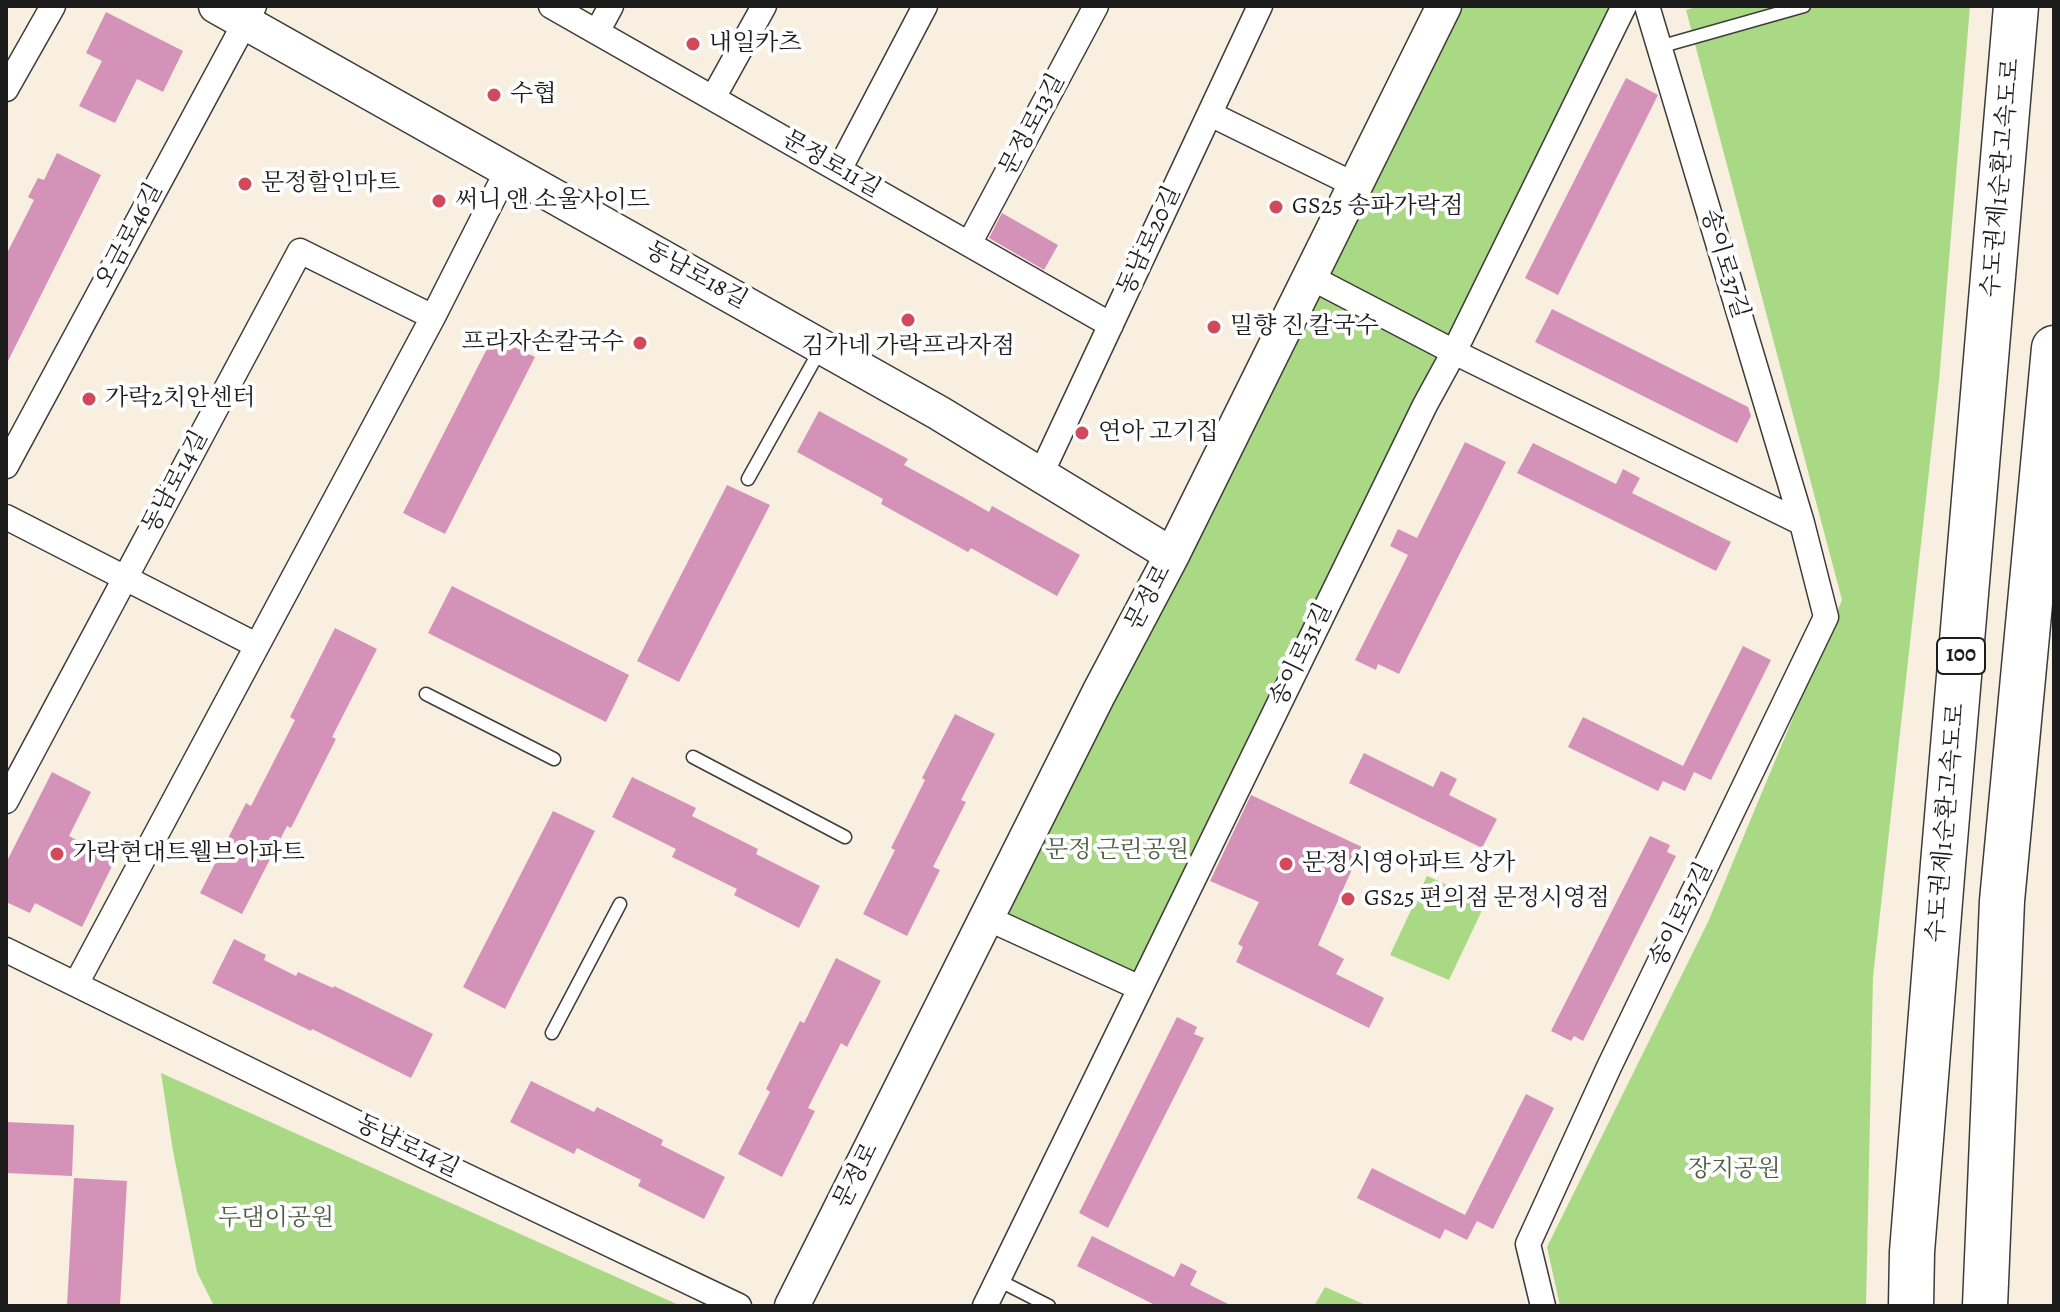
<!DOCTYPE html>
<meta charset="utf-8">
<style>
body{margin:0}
#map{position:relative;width:2060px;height:1312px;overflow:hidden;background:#f8efe0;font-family:Alegreya,serif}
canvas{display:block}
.frame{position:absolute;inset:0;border:8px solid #1c1c1c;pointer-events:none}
</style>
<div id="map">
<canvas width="2060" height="1312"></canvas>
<div class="frame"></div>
</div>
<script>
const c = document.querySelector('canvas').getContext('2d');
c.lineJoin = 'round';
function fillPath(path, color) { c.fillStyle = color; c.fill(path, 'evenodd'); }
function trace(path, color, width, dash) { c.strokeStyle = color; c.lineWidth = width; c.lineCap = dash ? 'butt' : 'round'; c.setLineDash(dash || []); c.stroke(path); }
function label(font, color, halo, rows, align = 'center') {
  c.font = font + ' Alegreya,"Noto Serif KR",serif'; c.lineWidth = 8; c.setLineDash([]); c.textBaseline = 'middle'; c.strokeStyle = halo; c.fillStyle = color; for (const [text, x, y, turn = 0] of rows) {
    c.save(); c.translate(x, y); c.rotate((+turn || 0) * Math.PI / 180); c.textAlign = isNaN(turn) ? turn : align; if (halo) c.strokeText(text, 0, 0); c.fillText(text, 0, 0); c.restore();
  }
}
fillPath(new Path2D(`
 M1454,6H1616L1138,978L1001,916Z
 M1700,6H1970L1939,381L1873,977L1866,1306H1560L1547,1247L1708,922L1842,600L1686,10Z
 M1427,876L1486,902L1449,980L1390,955Z
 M161,1073L681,1306H214L197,1272L173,1151Z
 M1325,1287L1368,1306H1314Z`), '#aad986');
fillPath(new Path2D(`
 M106,12L183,51L163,92L137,79L115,123L79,106L102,61L86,53Z
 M1626,78L1658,95L1558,295L1525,278Z
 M57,153L101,175L6,365V255L34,200L28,197L38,178L44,180Z
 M1002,213L1058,245L1044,270L989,238Z
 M1552,309L1748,407L1751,416L1737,443L1535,342Z
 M493,337L535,357L445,534L403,513Z
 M819,411L908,459L904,465L961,496L989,512L992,506L1080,555L1057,596L971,548L968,552L881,504L883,499L797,452Z
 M1465,442L1506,462L1399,674L1378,664L1376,670L1355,660L1408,555L1390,546L1398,529L1417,538Z
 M1533,443L1616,484L1623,469L1640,478L1632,493L1731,542L1716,571L1517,473Z
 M727,485L770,505L679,682L637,661Z
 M452,586L629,675L606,722L428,633Z
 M335,628L377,649L332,737L336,739L291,828L287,826L242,914L200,893L246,803L251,806L295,720L290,717Z
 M1743,646L1771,660L1711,780L1694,772L1685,791L1663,781L1658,791L1568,747L1583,717L1683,766Z
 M955,714L995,734L961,800L966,802L933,867L940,870L907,936L863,914L895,850L891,848L925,780L922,778Z
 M1364,753L1433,787L1441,771L1457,779L1449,795L1497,819L1482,848L1349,783Z
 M52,772L91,792L69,836L115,860L82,927L35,903L30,913L6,902V863Z
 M632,777L696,808L692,816L758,849L756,854L820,886L799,928L734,895L737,889L672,857L676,849L612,817Z
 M1251,795L1362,847L1318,945L1344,959L1336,974L1384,998L1369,1028L1236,962L1243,947L1238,944L1259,902L1210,881Z
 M553,811L595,831L505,1009L463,987Z
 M1650,836L1670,845L1667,852L1676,856L1583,1041L1574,1036L1571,1041L1551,1031Z
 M234,939L266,955L264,960L296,976L298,972L333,988L334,986L433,1034L411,1078L312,1029L311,1031L212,983Z
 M836,958L881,981L847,1047L841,1043L808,1108L815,1111L782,1177L738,1154L770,1092L766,1089L800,1021L804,1023Z
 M1177,1017L1197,1027L1194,1034L1204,1038L1108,1228L1079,1213Z
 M531,1081L594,1112L597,1107L663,1140L661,1145L725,1177L704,1219L638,1186L641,1180L577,1148L574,1154L510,1122Z
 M1526,1094L1554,1108L1493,1229L1477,1221L1467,1240L1445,1229L1440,1239L1357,1198L1372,1168L1465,1215Z
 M6,1122L74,1125L72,1176L6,1173Z
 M74,1178L127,1181L120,1306H67Z
 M1092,1236L1174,1277L1181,1263L1197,1271L1190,1285L1232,1306H1157L1077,1266Z`), '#d592b9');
const lane = new Path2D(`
 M1659,47L1804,6
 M748,479L820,350
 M426,694L554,759
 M693,757L845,837
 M552,1033L620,904
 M998,1280L1049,1306`);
const street = new Path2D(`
 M551,6L1111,325
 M597,32L611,6
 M6,89L53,6
 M713,98L764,6
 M1210,114L1355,185
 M839,170L925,6
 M969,244L1096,6
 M1310,277L1454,352L1802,523
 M6,466L254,6
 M1040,476L1260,6
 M6,517L256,645
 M6,801L300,251L433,317
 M987,918L1140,988
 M6,950L426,1157L739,1306
 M76,984L433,317L508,169
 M985,1306L1425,405L1454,352L1624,6
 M1543,1306L1528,1244L1609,1067L1826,617L1802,523L1647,6`);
const secondary = new Path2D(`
 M216,6L939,413L1172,555
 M792,1306L1099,693L1172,555L1444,6`);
const highway = new Path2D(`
 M1911,1306L1912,1252L1943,864L2016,6
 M1985,1306L2002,901L2054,348`);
trace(lane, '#3d3c39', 15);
trace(street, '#3d3c39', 27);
trace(secondary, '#3d3c39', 37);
trace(highway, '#3d3c39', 47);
trace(lane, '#fff', 12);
trace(street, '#fff', 24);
trace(secondary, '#fff', 34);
trace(highway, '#fff', 44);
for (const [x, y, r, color] of [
 [693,44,8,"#d1495b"],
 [494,95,8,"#d1495b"],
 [245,184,8,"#d1495b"],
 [439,201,8,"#d1495b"],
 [1276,207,8,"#d1495b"],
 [908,320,8,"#d1495b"],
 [1214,327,8,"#d1495b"],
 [640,343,8,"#d1495b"],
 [89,399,8,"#d1495b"],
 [1082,433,8,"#d1495b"],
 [57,854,8,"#d1495b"],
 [1286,864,8,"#d1495b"],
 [1348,899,8,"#d1495b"]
]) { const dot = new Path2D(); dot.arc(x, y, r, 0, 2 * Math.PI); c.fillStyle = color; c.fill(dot); trace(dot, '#fff', 3); }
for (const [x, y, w] of [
 [1961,656,48]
]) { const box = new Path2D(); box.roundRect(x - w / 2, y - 18, w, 36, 6); c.fillStyle = '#fff'; c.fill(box); trace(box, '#1c1c1c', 2); }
label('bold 22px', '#1c1c1c', null, [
 ["100",1961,656]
]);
label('24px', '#1c1c1c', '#fff', [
 ["내일카츠",709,44],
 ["수협",510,95],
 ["문정할인마트",261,184],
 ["써니 앤 소울사이드",455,201],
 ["GS25 송파가락점",1292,207],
 ["밀향 진 칼국수",1230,327],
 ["프라자손칼국수",624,343,"right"],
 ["김가네 가락프라자점",908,347,"center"],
 ["가락2치안센터",105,399],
 ["연아 고기집",1098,433],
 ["가락현대트웰브아파트",73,854],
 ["문정시영아파트 상가",1302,864],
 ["GS25 편의점 문정시영점",1364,899]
], 'left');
label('24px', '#1c1c1c', '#fff', [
 ["문정로13길",1033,125,-62],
 ["문정로11길",831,165,30],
 ["수도권제1순환고속도로",2002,178,-85],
 ["오금로46길",130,236,-62],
 ["동남로20길",1150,241,-65],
 ["송이로37길",1724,264,73],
 ["동남로18길",696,276,29],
 ["동남로14길",176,482,-62],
 ["문정로",1149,598,-62],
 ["송이로31길",1302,655,-64],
 ["수도권제1순환고속도로",1947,823,-85],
 ["송이로37길",1682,915,-64],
 ["동남로14길",407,1147,26],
 ["문정로",857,1176,-63]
]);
label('24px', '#4e5e41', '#fff', [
 ["문정 근린공원",1117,851],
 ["장지공원",1734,1170],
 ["두댐이공원",276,1219]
]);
</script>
